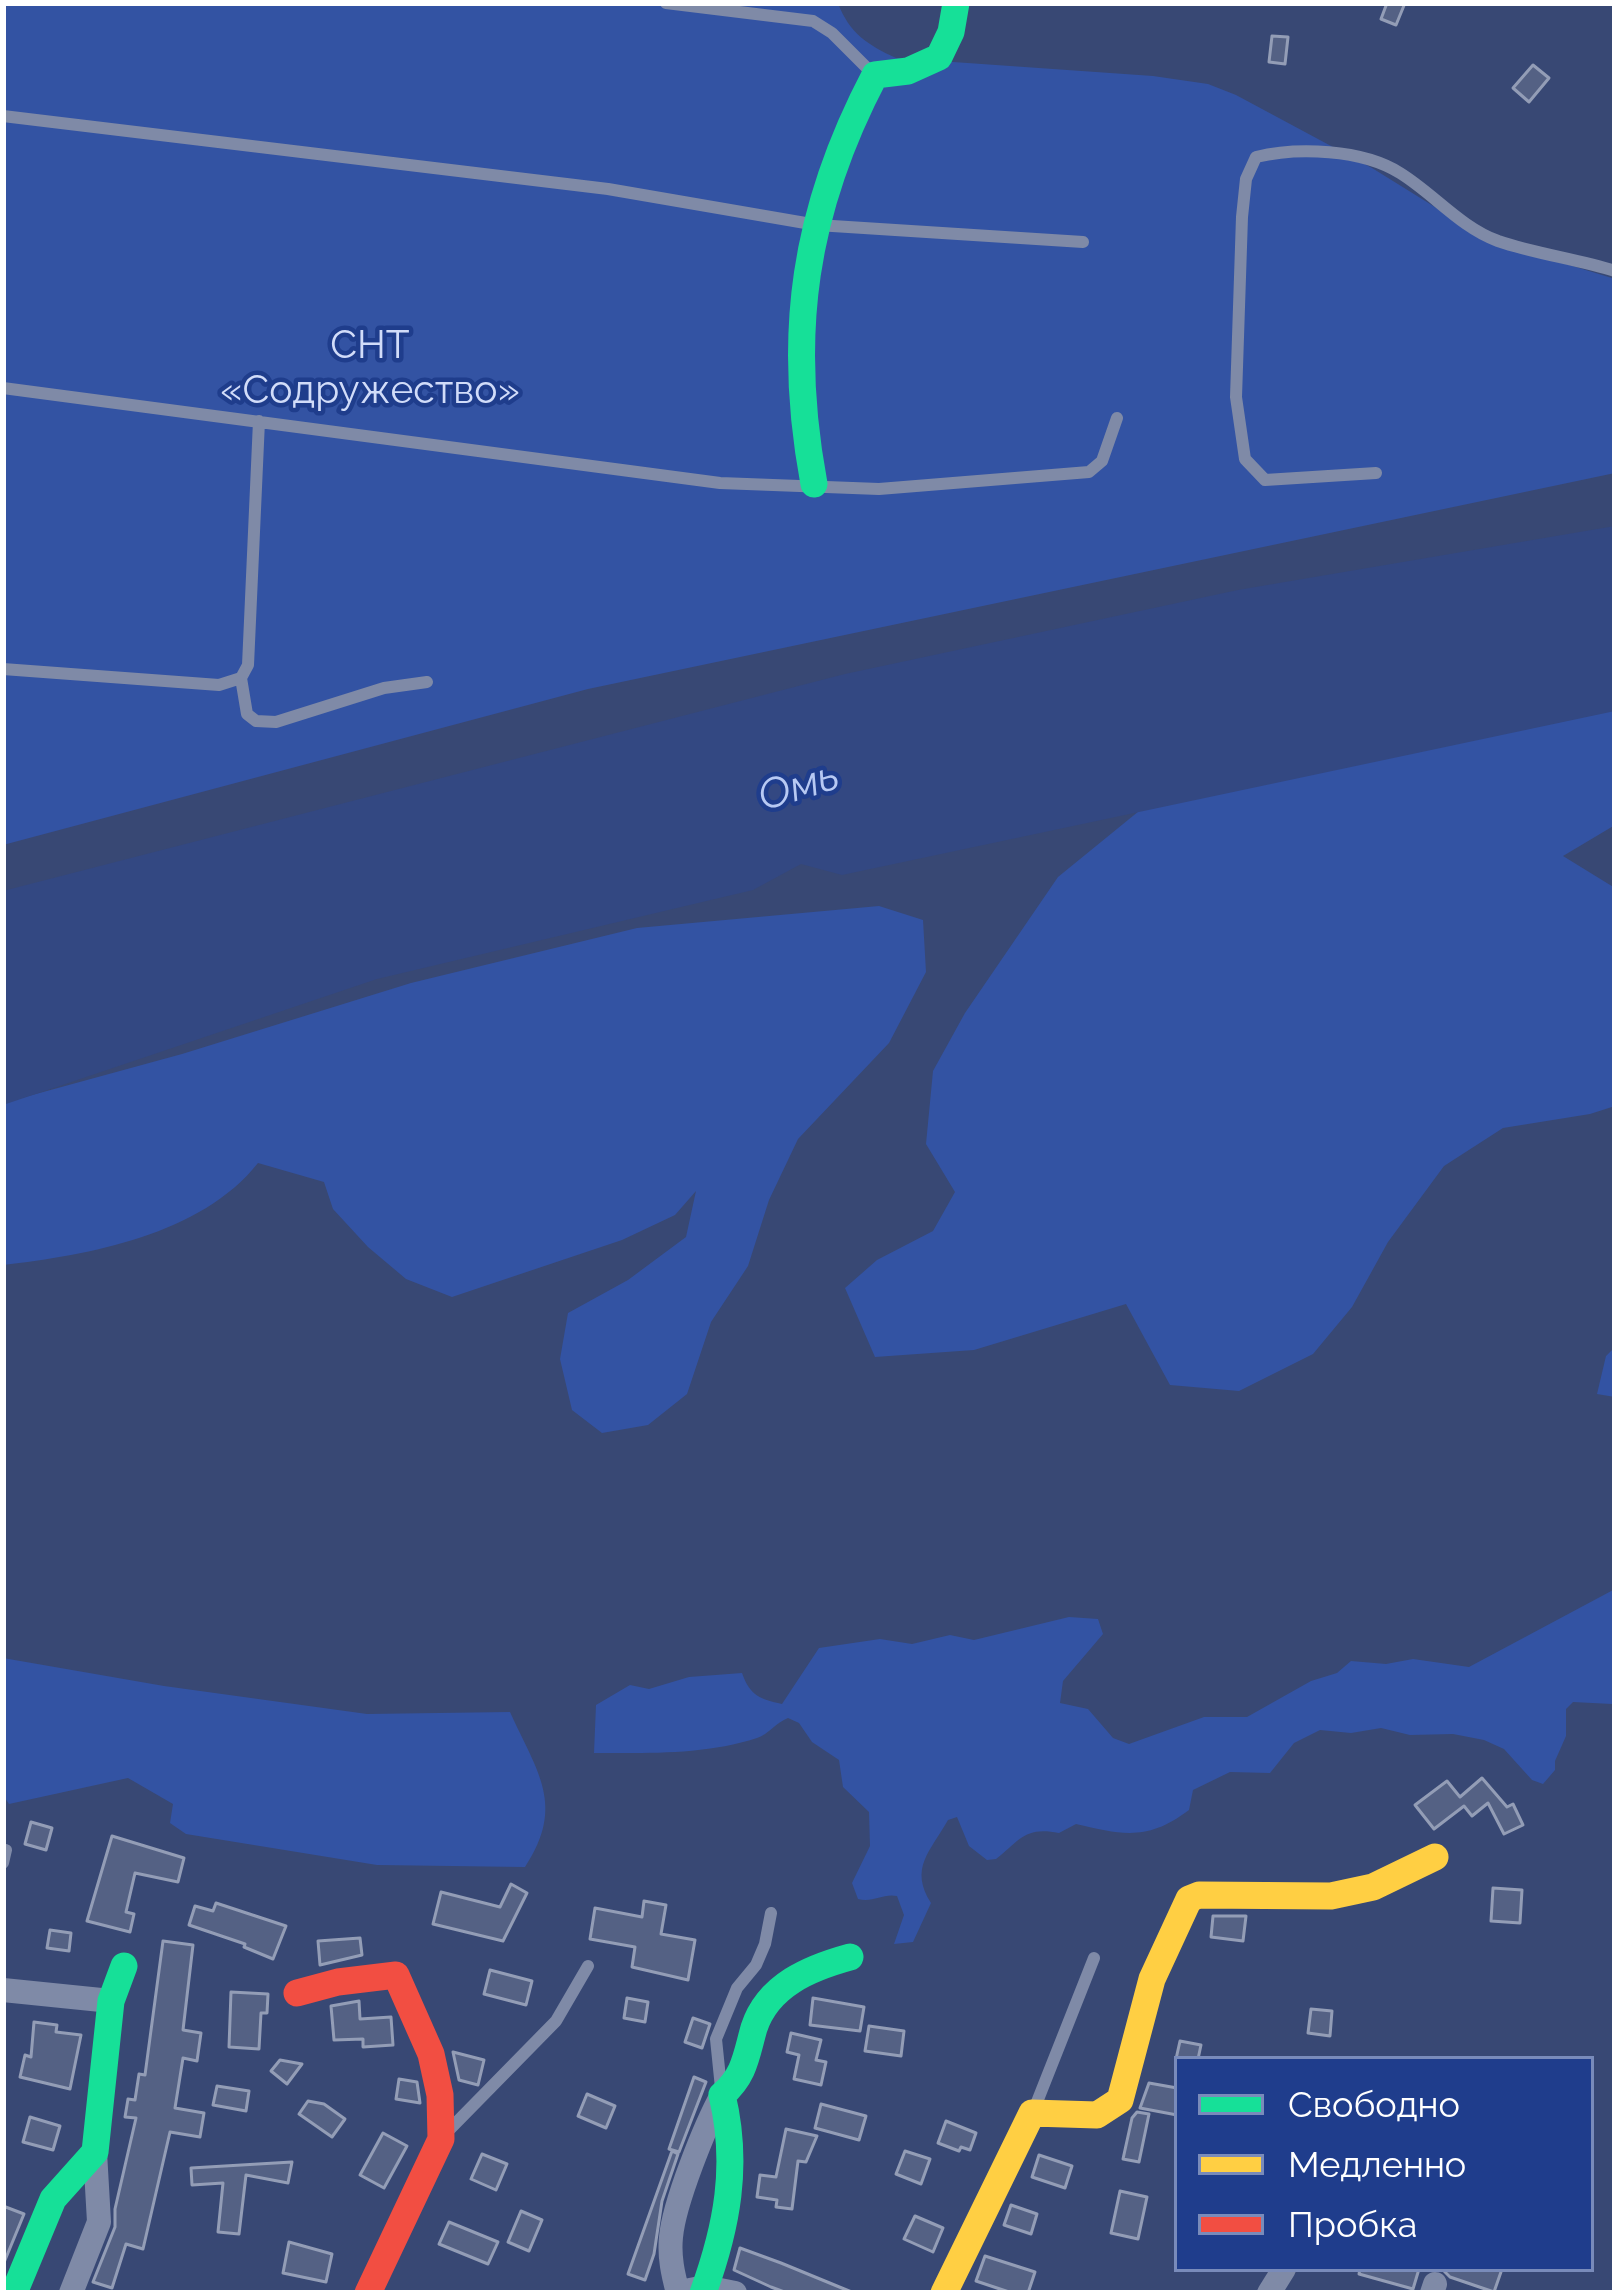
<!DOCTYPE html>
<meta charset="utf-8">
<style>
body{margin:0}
#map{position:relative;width:1618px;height:2296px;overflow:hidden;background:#384874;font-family:Raleway,sans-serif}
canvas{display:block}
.frame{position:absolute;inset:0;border:6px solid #fff;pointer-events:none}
.legend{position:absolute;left:1174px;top:2056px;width:420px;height:216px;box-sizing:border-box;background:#1f3d8c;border:3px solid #798bba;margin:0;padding:15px 21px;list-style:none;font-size:36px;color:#fff}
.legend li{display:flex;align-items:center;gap:24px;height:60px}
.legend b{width:60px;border:3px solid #798bba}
</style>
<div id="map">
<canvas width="1618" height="2296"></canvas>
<div class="frame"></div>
<ul class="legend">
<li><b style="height:15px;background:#16e098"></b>Свободно</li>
<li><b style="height:15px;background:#ffcf43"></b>Медленно</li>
<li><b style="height:15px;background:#f24e42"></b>Пробка</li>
</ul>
</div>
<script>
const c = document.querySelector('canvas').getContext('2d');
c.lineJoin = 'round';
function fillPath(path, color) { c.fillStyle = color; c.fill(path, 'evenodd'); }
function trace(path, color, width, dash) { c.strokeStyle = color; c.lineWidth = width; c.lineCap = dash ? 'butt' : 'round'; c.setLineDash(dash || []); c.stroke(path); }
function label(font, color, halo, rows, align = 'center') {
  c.font = font + ' Raleway,sans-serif'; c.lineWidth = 9; c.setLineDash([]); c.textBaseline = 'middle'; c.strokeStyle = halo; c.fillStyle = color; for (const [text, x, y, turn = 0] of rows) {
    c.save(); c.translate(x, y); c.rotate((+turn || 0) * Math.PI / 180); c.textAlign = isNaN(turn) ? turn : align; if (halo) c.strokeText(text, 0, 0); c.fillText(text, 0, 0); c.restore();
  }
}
fillPath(new Path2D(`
 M3,3H838C849,33 868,45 896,58L1153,76L1208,84L1236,95L1372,168L1488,240L1615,279V473L588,689L3,845Z
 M1615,692V825L1563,856L1615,888V1106L1590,1114L1503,1128L1444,1166L1388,1242L1352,1307L1313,1354L1239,1391L1170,1385L1126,1304L974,1350L875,1357L845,1288L877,1260L933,1231L955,1192L926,1144L933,1071L965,1013L1058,877L1182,776Z
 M879,906L923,920L926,972L889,1043L798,1139L769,1200L748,1266L711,1322L687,1394L648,1425L602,1433L572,1410L560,1359L568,1313L628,1280L686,1237L696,1191L675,1215L622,1240L452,1297L406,1279L368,1247L333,1209L324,1182L258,1163C201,1235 89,1255 3,1265V1103L182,1054L411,983L637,928Z
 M1615,1347V1397L1597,1394L1606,1356Z
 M1615,1589L1612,1704L1573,1702L1566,1709V1736L1555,1761V1770L1543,1784L1532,1780L1504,1749L1484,1740L1453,1734L1410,1735L1381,1728L1351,1733L1320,1730L1294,1743L1270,1773L1230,1772L1193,1790L1189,1810C1148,1841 1123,1835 1076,1824L1059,1833C1025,1826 1020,1840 996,1859L987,1860L969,1846L957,1817L948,1820C930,1852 909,1868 931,1903L913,1942L894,1944L904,1915L897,1896C883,1893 873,1903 858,1899L852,1883L870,1846L869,1812L843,1787L839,1760L812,1742L799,1723L788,1718C775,1723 769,1734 757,1738C705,1755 648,1753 594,1753L596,1705L630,1685L649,1689L689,1677L742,1673C750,1696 760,1699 782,1704L819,1648L880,1639L912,1644L950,1635L974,1640L1069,1617L1098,1619L1103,1634L1063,1681L1060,1703L1088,1709L1113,1738L1129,1744L1204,1717H1247L1311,1681L1337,1673L1351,1661L1386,1664L1413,1659L1469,1667Z
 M3,1658L164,1686L367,1714L510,1712C537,1772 566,1805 525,1867L377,1865L186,1834L170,1823L173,1804L128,1778L9,1804L3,1795Z`), '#3353a3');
fillPath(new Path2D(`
 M1615,526V711L842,875L801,864L753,890L377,979L3,1105V891L845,674L1238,590Z`), '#334882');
const building = new Path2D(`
 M1387,3H1405L1396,25L1381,19Z
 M1272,36L1288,37L1285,64L1269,62Z
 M1533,65L1549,78L1529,102L1513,88Z
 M1482,1778L1507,1807L1513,1804L1523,1825L1504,1834L1488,1803L1472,1816L1464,1806L1434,1829L1415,1805L1447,1781L1460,1797Z
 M31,1822L52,1828L46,1850L25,1844Z
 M112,1836L184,1858L178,1882L135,1873L126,1912L134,1914L130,1932L87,1921Z
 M511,1884L527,1893L503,1941L433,1924L441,1892L500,1907Z
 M1493,1888L1522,1890L1520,1923L1491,1921Z
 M644,1901L666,1905L661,1934L695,1940L688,1980L632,1967L635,1947L590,1939L595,1908L642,1917Z
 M216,1903L286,1926L273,1959L244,1947L245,1944L189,1925L195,1906L213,1911Z
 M1213,1916H1246L1243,1941L1211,1937Z
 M50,1930L71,1933L69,1951L47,1948Z
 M360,1938L362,1955L320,1965L318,1941Z
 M163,1941L193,1945L183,2030L201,2033L197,2061L183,2058L175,2108L204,2113L200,2137L170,2132L143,2249L126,2244L112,2288L93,2282L115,2227V2209L136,2118L125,2117L128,2099L135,2100L139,2074L145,2075Z
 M490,1970L532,1981L526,2005L484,1994Z
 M231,1992L268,1994L267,2013H261L259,2049L229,2047Z
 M627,1998L648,2002L645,2022L624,2018Z
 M813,1998L864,2007L860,2031L810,2025Z
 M359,2001L360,2019L391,2017L393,2045L363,2047V2039L334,2040L331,2006Z
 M1311,2009L1332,2011L1330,2036L1308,2033Z
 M693,2018L710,2024L702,2048L685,2042Z
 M34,2022L57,2025L56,2032L81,2035L70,2089L20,2077L25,2055L31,2057Z
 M869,2026L904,2031L901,2056L865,2051Z
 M791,2033L821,2040L816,2060L826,2062L821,2085L794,2079L799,2055L787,2052Z
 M1180,2041L1201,2045L1198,2059H1176Z
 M453,2052L484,2060L478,2085L459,2080Z
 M280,2060L302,2064L287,2084L271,2071Z
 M694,2077L706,2082L679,2152L669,2149Z
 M399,2079L417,2082L420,2103L396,2099Z
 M1149,2083L1177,2088V2115L1140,2108Z
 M217,2086L249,2091L246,2111L213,2105Z
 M587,2094L615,2106L606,2128L578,2116Z
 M308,2101L324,2104L345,2119L332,2137L299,2114Z
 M821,2104L866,2116L859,2140L815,2128Z
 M1137,2112L1149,2114L1139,2162L1123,2159L1132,2118Z
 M30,2117L60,2126L53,2150L23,2142Z
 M946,2121L976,2133L970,2150L961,2147L959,2151L938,2143Z
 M786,2129L817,2136L806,2162L798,2161L792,2209L776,2207L777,2200L757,2197L760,2175L776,2177Z
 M383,2133L407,2146L384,2188L360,2175Z
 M672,2151L678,2154L662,2201L654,2254L645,2280L628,2274Z
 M905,2151L930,2159L921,2184L896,2174Z
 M482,2154L507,2164L496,2190L471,2179Z
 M1039,2155L1072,2166L1065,2188L1032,2177Z
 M292,2162L288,2183L246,2175L239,2234L218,2232L223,2183L192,2185L191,2168Z
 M1120,2191L1147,2197L1138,2239L1111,2233Z
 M1011,2205L1037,2214L1031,2234L1004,2225Z
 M3,2206L24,2214L3,2265Z
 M521,2211L542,2220L529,2251L508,2242Z
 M915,2216L943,2228L933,2252L904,2239Z
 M449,2222L498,2242L488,2264L439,2244Z
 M289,2242L332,2254L326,2282L283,2273Z
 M740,2248L781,2263L854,2293H787L771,2287L734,2270Z
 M985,2256L1035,2272L1028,2293H1012L976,2281Z
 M1360,2269H1419L1413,2289L1359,2274Z
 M1442,2269H1502L1494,2292L1450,2277Z`);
fillPath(building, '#546184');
trace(building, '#939db6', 3);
trace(new Path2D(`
 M666,3L813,21L832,33L872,73
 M3,116L608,189L817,225L1083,242
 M3,388L720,483L879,489L1089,472L1102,461L1117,418
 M259,421L248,665L241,678L247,714L256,721L276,722L384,688L427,682
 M1376,473L1265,480L1245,459L1236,397L1242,217L1246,179L1256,157C1297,147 1362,149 1400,173C1434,194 1460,227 1498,241C1536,254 1577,259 1615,271
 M3,669L219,685L241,678
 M3,1863L6,1850
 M721,2088L716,2039L737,1988L756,1965L765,1944L771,1913
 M1035,2107L1094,1958
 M450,2129L556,2021L588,1966`), '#7f8aa7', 12);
trace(new Path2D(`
 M3,1990L111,2001
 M690,2290L705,2287L735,2293
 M71,2293L99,2222L95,2152
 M678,2293C673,2274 669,2257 671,2237C674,2203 705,2126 722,2095
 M1269,2293L1284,2269
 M1432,2293L1435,2284`), '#7f8aa7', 24);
trace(new Path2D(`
 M814,484C786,334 804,210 875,75L908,71L939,57L951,32L956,3
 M14,2293L53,2199L95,2152L111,2001L124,1966
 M703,2293C727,2227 739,2165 722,2095C745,2075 746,2056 754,2028C768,1985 810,1968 850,1957`), '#16e098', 27);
trace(new Path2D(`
 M944,2293L1032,2113L1097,2115L1120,2100L1152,1979L1189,1899L1199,1895L1331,1896L1373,1887L1435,1857`), '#ffcf43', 27);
trace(new Path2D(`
 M297,1993L338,1982L396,1975L431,2054L440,2095L441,2139L368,2293`), '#f24e42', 27);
label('39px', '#d1dcf9', '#1f3d8c', [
 ["СНТ",370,346],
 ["«Содружество»",370,391]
]);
label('italic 42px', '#b7c9f3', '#1f3d8c', [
 ["Омь",799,787,-17]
]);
</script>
